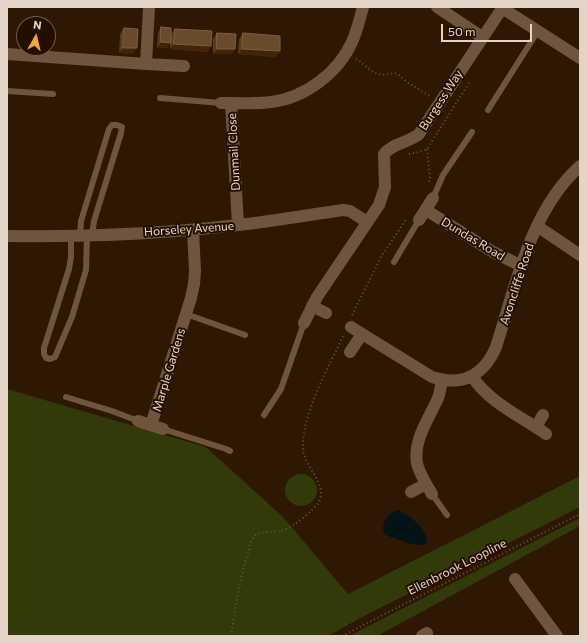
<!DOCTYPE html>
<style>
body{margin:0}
#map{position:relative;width:587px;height:643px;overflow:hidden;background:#2e1803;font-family:Commissioner,sans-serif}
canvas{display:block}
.frame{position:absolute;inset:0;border:8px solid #e4d4c8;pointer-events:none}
.north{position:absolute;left:16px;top:16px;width:40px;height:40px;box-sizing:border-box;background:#240e00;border:1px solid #715d50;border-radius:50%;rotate:8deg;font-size:11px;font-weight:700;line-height:16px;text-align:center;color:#e4d4c8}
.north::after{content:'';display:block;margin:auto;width:14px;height:18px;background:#eda83b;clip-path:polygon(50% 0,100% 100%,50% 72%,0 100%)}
.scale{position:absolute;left:441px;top:24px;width:91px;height:18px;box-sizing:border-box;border:2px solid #e4d4c8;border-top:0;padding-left:5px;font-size:12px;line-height:14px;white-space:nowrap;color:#e4d4c8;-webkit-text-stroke:3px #240e00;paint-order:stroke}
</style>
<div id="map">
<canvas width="587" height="643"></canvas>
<div class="frame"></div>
<div class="north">N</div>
<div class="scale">50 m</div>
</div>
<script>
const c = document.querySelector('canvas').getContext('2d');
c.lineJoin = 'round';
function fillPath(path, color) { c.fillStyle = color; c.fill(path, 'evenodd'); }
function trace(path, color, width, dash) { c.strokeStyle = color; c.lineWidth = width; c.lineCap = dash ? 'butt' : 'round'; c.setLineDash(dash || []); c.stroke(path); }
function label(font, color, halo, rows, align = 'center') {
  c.font = font + ' Commissioner,sans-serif'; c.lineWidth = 4; c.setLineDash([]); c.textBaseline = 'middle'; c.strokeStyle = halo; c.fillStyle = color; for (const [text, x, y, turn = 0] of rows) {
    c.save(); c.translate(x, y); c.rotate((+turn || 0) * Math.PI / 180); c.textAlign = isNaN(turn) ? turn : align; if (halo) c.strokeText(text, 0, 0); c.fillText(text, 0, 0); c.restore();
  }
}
fillPath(new Path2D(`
 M7,389L206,447L283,517L348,594L580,476V507L364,616L328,636H7Z
 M285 490a16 16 0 1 1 32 0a16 16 0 1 1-32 0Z
 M580,518V526L377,636H349Z`), '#323a0a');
fillPath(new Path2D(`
 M398,510C410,516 426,527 427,542L423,545L411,544L385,535C379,525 388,513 398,510Z`), '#041315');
trace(new Path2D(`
 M356,59C364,63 369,71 378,74C385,76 392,72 398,74L407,82L431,97
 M427,149L430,178L428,184
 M409,154L419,152L427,149L469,83
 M352,315L381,257L407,218
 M231,636C236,608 239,579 248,553C249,548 250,542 253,538C259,528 274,534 284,530C293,527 314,510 319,502C328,483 304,467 303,449C301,415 329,367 343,336
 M342,636L580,514`), '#685442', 2, [1, 3]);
trace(new Path2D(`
 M7,91L53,94
 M160,98L221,103
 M488,110L538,31
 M433,198L443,175L472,132
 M80,236L81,221L109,129L112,125H117L122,127L121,133L94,221L92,236
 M71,237V257L69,269L44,348V354L46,358L50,359L55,357L72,317L86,270L87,236
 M394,262L419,220
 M186,314L245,335
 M66,397L112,411L138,421
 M264,415L281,389L304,323
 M163,429L226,449L230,451
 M432,494L447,515`), '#6f543e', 6);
trace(new Path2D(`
 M149,7L146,64L184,66
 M437,7L482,37
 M502,8L580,58
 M7,54L146,64
 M221,103H231L238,225
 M231,103C245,103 258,104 271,102C305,98 338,73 352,42C357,31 360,19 363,7
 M426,210L493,252L522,266
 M419,220L433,198
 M537,226L580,255
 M7,236C84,237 161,234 238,225C273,221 308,215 343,210L350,211L367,222
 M312,306L326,313
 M304,323L317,297L379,205L385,187L384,154C393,143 408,143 419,134L503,7
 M351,327L432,377C463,387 484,375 496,347C516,285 530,211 580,166
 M350,352L362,334
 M472,376C488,402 522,417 546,434
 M138,421L163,429
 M151,425L191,298L194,284L195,271L193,230
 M536,427L543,415
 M411,492L426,484
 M432,494C427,485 419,474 417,463C413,439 429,419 438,398C440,393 441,386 442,380
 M515,579L557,636
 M422,636L427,633`), '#6f543e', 12);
fillPath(new Path2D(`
 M161,27L171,34L175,29L208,52L170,49V44L167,48H157L158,33Z
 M124,28L133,54L119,53L120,34Z
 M217,33L232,54H213V39Z
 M243,33L276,57L238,54L239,39Z`), '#5a3a17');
fillPath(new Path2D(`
 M161,42L171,43L167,48H157Z
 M174,44L211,46L208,52L170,49Z
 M123,48H137L133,54L119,53Z
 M217,49H235L232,54H213Z
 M242,49L280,51L276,57L238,54Z`), '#422507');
const building = new Path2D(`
 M161,27L171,28V43L161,42Z
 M124,28L138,29L137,48H123Z
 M175,29L212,31L211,46L174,44Z
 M217,33L236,34L235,49H217Z
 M243,33L280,36V51L242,49Z`);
fillPath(building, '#694a2a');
trace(building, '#7c6043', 1);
label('12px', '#e4d4c8', '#240e00', [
 ["Burgess Way",441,100,-57],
 ["Dunmail Close",234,152,-93],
 ["Horseley Avenue",189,229,-4],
 ["Dundas Road",473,239,31],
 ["Avoncliffe Road",517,284,-72],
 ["Marple Gardens",169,370,-73],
 ["Ellenbrook Loopline",457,567,-27]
]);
</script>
